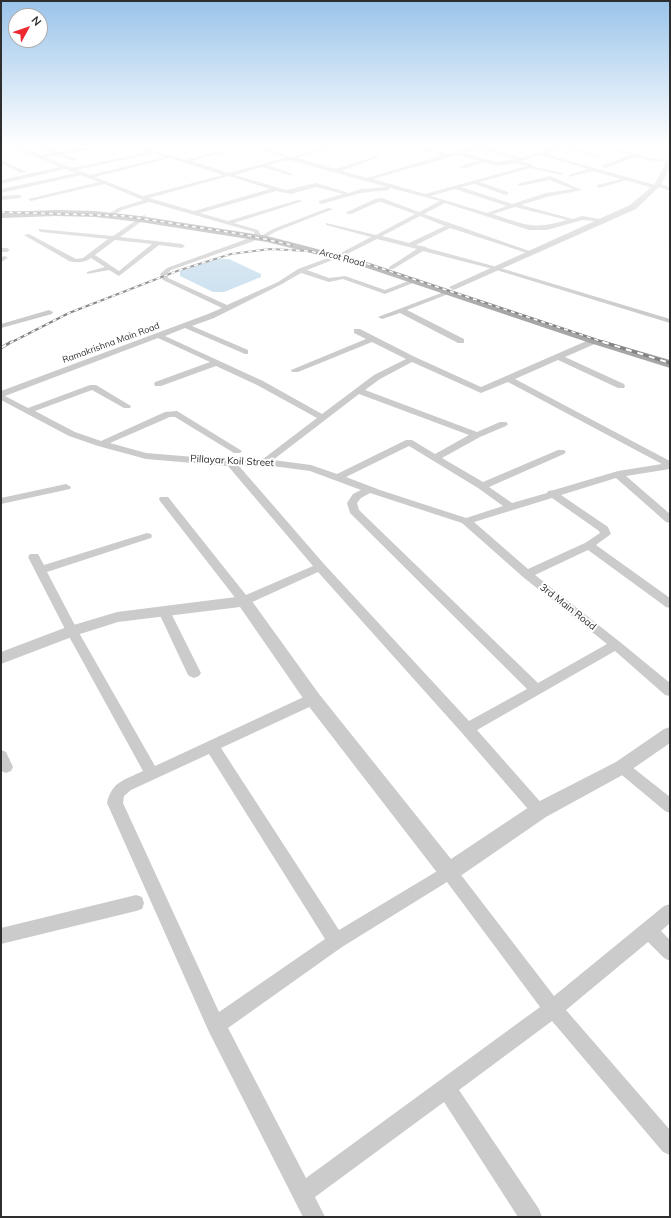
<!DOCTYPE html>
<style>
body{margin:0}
#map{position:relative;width:671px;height:1218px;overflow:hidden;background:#fff;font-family:Mulish,sans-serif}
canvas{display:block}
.frame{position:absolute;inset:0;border:2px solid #2e2e2e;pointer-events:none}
.north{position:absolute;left:8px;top:8px;width:40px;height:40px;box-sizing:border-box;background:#fff;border:1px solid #ababab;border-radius:50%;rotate:50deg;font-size:11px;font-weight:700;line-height:16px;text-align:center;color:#2e2e2e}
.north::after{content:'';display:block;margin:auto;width:14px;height:18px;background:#ed2830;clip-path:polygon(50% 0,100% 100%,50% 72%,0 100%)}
</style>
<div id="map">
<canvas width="671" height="1218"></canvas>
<div class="frame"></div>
<div class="north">N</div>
</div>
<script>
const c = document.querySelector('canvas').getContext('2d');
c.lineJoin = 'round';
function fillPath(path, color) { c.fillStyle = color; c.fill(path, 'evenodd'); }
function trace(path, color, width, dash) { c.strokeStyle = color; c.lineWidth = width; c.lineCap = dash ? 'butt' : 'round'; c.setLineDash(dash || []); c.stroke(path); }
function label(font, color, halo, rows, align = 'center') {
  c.font = font + ' Mulish,sans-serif'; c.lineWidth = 4; c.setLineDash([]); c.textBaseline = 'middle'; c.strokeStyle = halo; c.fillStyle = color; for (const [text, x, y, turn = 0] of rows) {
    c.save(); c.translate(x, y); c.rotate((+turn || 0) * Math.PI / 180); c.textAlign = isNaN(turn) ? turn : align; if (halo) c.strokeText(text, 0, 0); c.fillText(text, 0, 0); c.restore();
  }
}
fillPath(new Path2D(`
 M218,259H229L261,274V277L224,292H213L180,276V271Z`), '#c6dded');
fillPath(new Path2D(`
 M5,144H11L40,155L52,153L35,146V144L58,152L115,144H125L63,154L76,159L74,161L57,155L45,157L72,168L148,152L126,144H132L185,160L223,150L225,152L191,161L229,173L285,158L262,150L227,145L225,144L263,148L284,144L268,149L292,157L339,144H345L297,158L336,169L379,155V157L342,171L367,178L443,155L397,144H404L449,154L484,144H490L483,147L521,158L549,149L531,144L555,148L568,144H574L568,147L602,157L600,158L563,148L545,154L655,185L658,183L670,187V191L659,187L656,189L626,180L599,188L597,187V185L621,179L593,171L569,177V175L588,169L540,155L521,161L532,164V166L562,173V175L530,168L480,182L508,192L509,193L506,195L474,184L461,187L512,204L546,193L573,189L549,180L520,186L517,184L550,176L582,190L547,197L521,205L573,219L582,216L606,220V222L582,220L547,230H529L445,203L424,214L535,253L530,254L450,228L416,245L426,247L427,248L497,267L670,319V323L493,269L423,251L393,269H389V267L417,249L377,239L345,255H341L340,257L307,270L329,278L345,276L385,290L416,278L418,279V281L385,294L343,279L329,282L301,273L282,284L214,318L192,326L248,350V354H245L185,328L165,336L263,381L322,414L374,375L406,359L372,342L298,372H292L291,370L366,339L354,333V329H360L415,357L481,387L591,339H597V343L565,357L624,384L625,386L624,388H618L558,360L515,379L670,461V469L626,476L670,514V523L666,522L616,478L561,495L608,527L611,534L596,545L670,598V608L666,607L588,550L535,575L620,642L670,683V696L665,695L615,651L477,730L544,806L547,811L544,816L539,818L534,816L462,733L318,572L248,604H240L160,501L159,499L160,497H168L246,595L313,566L228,466L146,459L98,446L69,436L1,400V391L208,314L222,308L163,280L160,274L167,268L255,236L254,232L149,202L122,210L111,217H107V215L118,208L143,200L104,184L31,201L28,199L99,182L81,175L1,193V189L76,173L65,169L1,184V180L60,167ZM477,149L516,159L497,162L462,153ZM154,153L165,157L90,175L77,170ZM457,155L479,161L461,166L460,167L463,169L484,162L497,166L516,163L527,166L425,194L373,179ZM170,158L223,175L143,196L95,177ZM290,160L387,187L361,189L349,193L316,183L286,190L235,175L263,167L292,176V174L268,165ZM229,176L270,189L194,211L149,198ZM316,187L343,194L319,201V203L321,204L361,193L388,190L390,188L440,201L419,212L382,198L375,199L347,212V214H351L378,202H381L415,214L376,235L326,223V225L371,237L341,253L340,255H336L298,269L278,282L227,305L168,278L167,274L171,270L254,241L261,235L258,230L234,223L303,201L298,200L228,221L200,213L276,191L291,194ZM455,189L507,206L487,213L431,196ZM515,207L567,220C533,230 525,225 493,214ZM420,216L445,226L409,243L382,236ZM158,338L210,362L155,382L154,384L155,386H161L216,366L257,385L317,418L263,459L231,460L146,453L110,443L170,417H175L234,453H240L242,451L177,411L165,412L101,441L75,432L35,411L92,390L124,408H130L131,406L96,385H90L28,408L5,396ZM412,362L481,393L508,382L662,464L618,471L554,490L548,491L547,493L512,503L489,487L564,454L566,452L564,450H558L483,482L442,458L480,437L506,426L508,424L506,422H500L477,432L365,390L380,379ZM359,394L469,435L435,454L412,440H406L337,474L311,465L273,460ZM409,446L478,488L503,506L466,518L380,490L346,477ZM265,465L310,471L361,490L353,494L347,503L350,513L527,689L469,721L324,564L239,466ZM370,493L462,523L523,577L607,644L538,683L359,510L357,503L361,498ZM552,498L599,531L600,533L585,543L528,569L474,522Z
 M590,144H597L654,159L670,160V162L654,161L636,157L605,168L602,166L603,165L631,155Z
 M1,160L25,171L26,172L21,173L1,163Z
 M19,195L21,196V198L1,200V196Z
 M328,208L333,209L277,231L266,237L261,236L273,229Z
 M144,215L146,216V218L120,237L182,244L185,246L182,248L159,245L119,276L109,270L87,274V272L105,267L91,258C84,263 76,263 69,261L24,235L29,234L76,259L83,258L108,239L41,232L39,231V229L113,236ZM115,240L152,244L119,271L95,255Z
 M1,248H7L10,250L7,252H1Z
 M1,257L5,256L8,258L1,262Z
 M449,290L451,291V293L407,310L464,339V343H458L400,313L382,319L378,317Z
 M49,310L53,312L52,314L1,328V324Z
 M66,484L71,487L70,489L1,504V498Z
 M147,533L151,534L152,536L151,538L47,572L78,631L155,766L308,695L313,694L318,695L320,699L318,703L221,748L339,930L449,864L455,867L554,996L664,906L670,904V923L661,931L670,940V961L664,958L648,942L566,1010L670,1130V1155L663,1152L552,1021L459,1090L539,1209L542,1217H518L444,1102L315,1197L325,1217H303L209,1032L107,803C112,781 125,780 143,771L66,631L28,557L30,554H38L44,565ZM209,754L325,939L219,1012L123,803L124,796L131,790ZM447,882L540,1007L306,1178L228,1028L342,947Z
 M164,607L168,608L170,611L201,673L199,676L194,678L189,676L187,673L158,611L160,608Z
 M1,750L6,752L13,767L11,771L6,773L1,771Z
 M622,761L627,763L670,797V813L665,811L617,771L615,767L617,763Z
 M136,895L142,897L144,903L142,909L136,911L1,944V928Z`), '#cbcbcb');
fillPath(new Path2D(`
 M666,144H670V147Z
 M670,158V167L661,185L636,209L456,289L453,290L449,287L630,205L655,184L667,160Z
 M244,596L249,597L319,694L451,859L532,805L616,762L664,729L670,727V743L628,772L546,817L456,879L449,881L442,879L307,704L240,607L118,622L77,635L1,664V652L67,627L117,612Z`), '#cbcbcb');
fillPath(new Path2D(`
 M56,210L95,211L140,216L267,236L364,261L598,339L670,360V368L590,343L358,265L267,242L140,222L95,217L56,216L1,218V212Z`), '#a6a6a6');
const railFar1 = new Path2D(`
 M1,212L125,216L241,234L292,245
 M10,343L69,313L177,271L231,254L270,249L309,251L368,264L606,343`);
const rail = new Path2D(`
 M603,342L670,363
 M1,348L11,342`);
trace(railFar1, '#838383', 2);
trace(rail, '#838383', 3);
trace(railFar1, '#fff', 1.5, [4]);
trace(rail, '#fff', 2, [6]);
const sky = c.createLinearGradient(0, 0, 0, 314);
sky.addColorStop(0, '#9ac4ea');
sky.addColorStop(0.46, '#fff');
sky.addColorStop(1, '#ffffff00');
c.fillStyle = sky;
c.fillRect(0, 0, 671, 314);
label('9px', '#2e2e2e', '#fff', [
 ["Arcot Road",342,258,15],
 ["Ramakrishna Main Road",111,343,-20]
]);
label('10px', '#2e2e2e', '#fff', [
 ["Pillayar Koil Street",232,461,3],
 ["3rd Main Road",568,607,38]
]);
</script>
